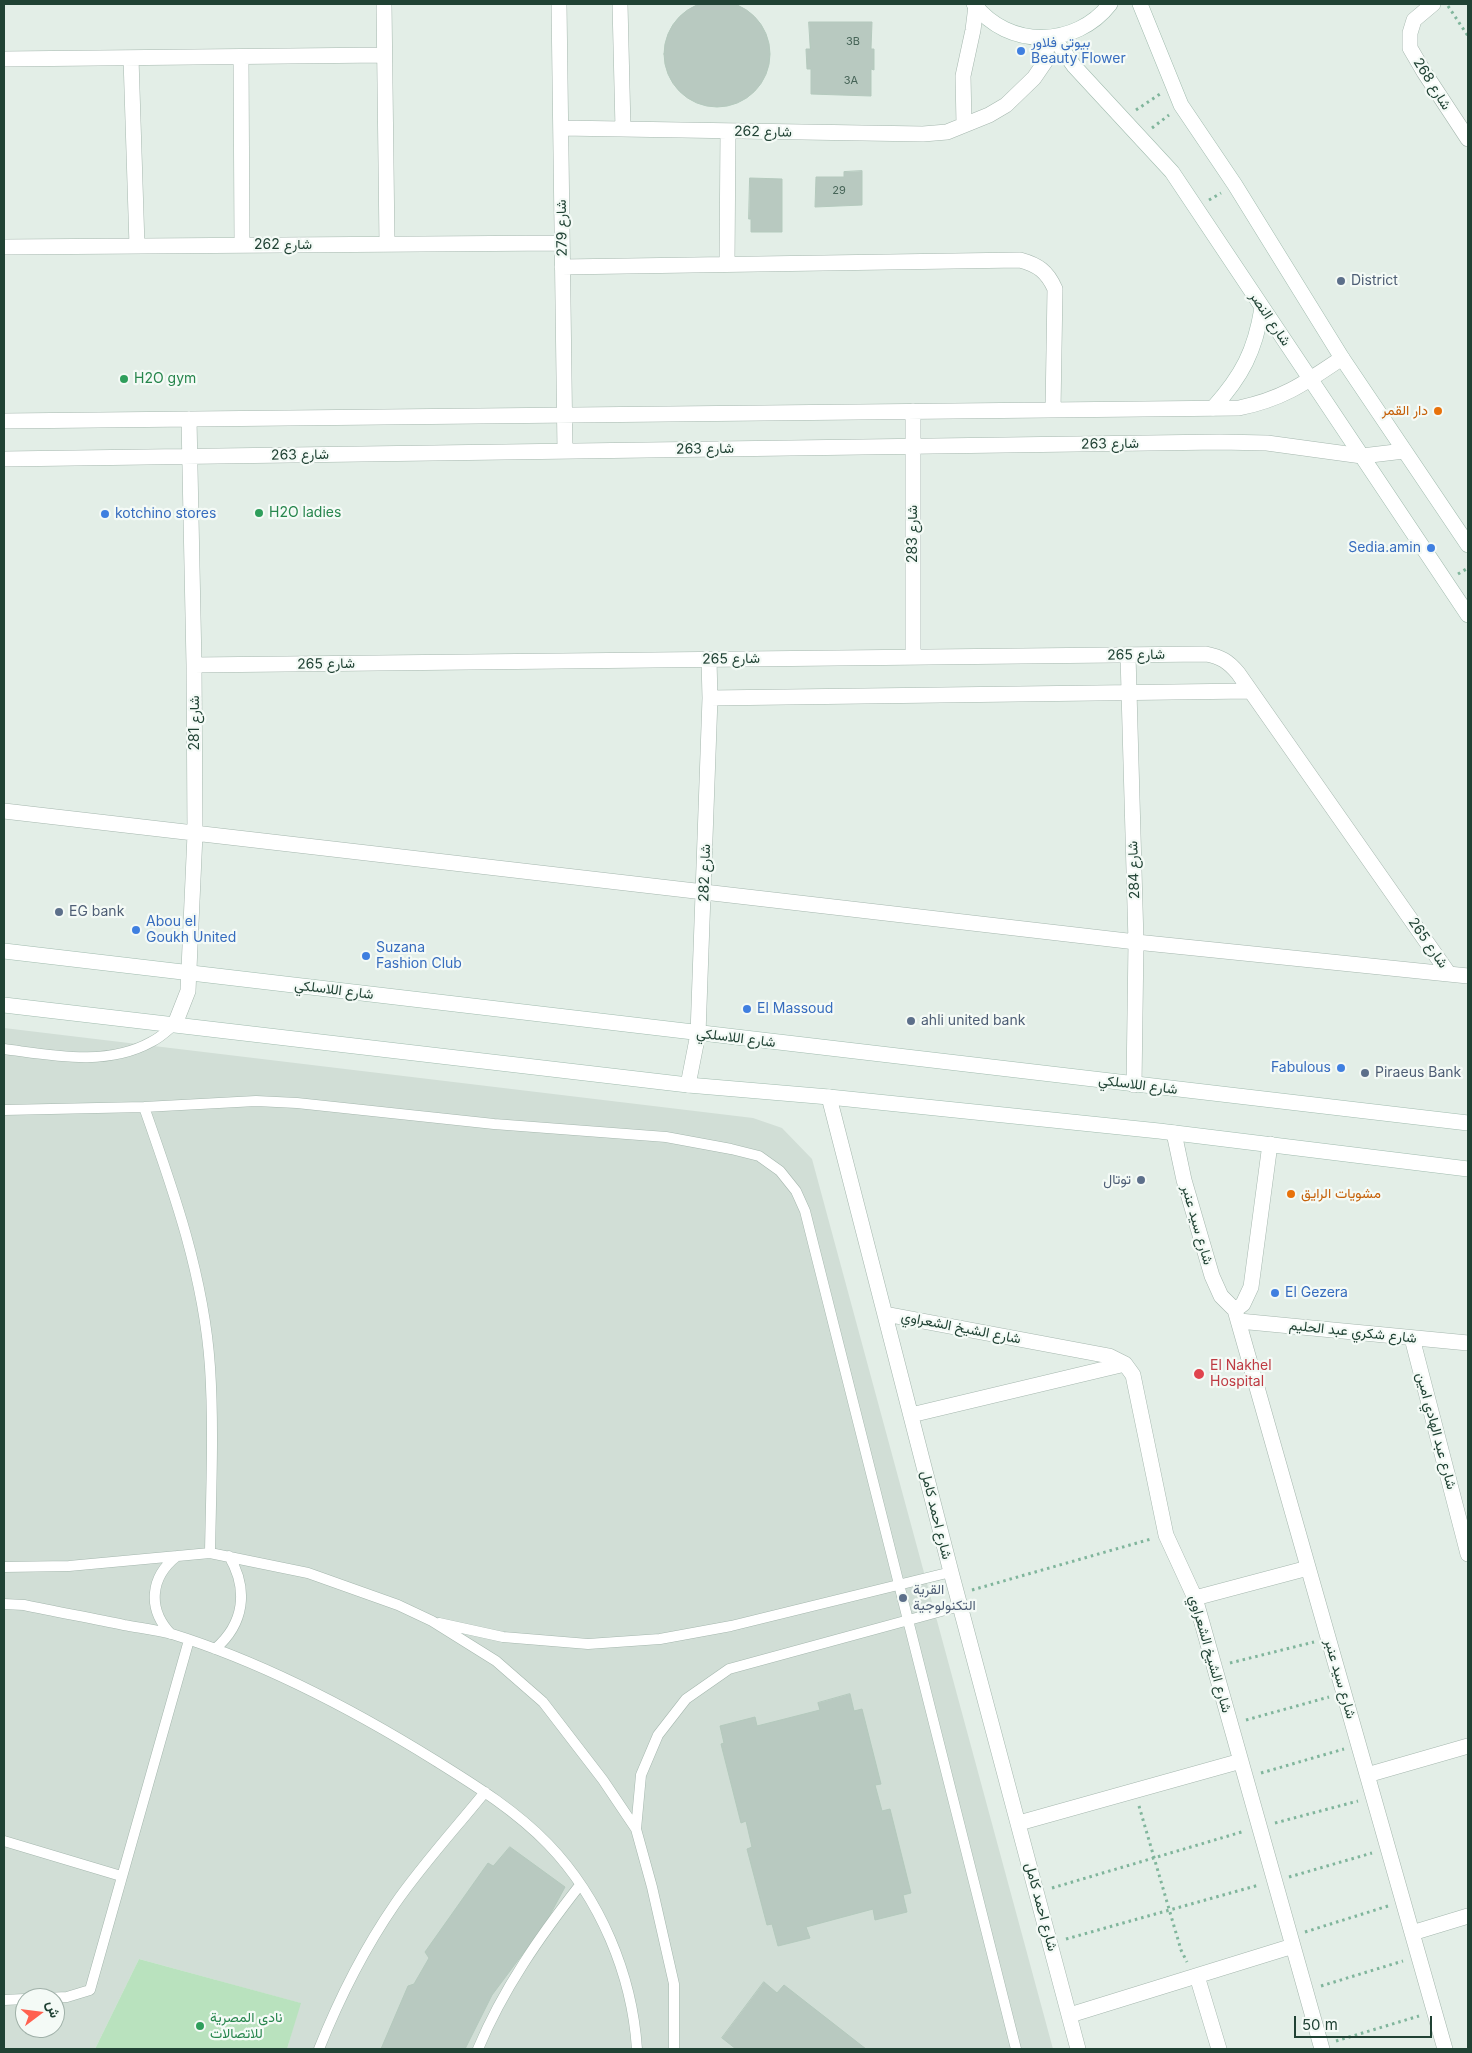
<!DOCTYPE html>
<meta charset="utf-8">
<style>
body{margin:0}
#map{position:relative;width:1472px;height:2053px;overflow:hidden;background:#e3eee7;font-family:Inter,Vazirmatn,sans-serif}
canvas{display:block}
.frame{position:absolute;inset:0;border:5px solid #204234;pointer-events:none}
.north{position:absolute;left:15px;top:1988px;width:50px;height:50px;box-sizing:border-box;background:#f4faf6;border:1px solid #9fb0a8;border-radius:50%;rotate:75deg;font-size:14px;font-weight:700;line-height:20px;text-align:center;color:#204234}
.north::after{content:'';display:block;margin:auto;width:18px;height:22px;background:#ff6150;clip-path:polygon(50% 0,100% 100%,50% 72%,0 100%)}
.scale{position:absolute;left:1294px;top:2016px;width:138px;height:22px;box-sizing:border-box;border:2px solid #204234;border-top:0;padding-left:6px;font-size:15px;line-height:18px;white-space:nowrap;color:#204234;-webkit-text-stroke:4px #f4faf6;paint-order:stroke}
</style>
<div id="map">
<canvas width="1472" height="2053"></canvas>
<div class="frame"></div>
<div class="north">ش</div>
<div class="scale">50 m</div>
</div>
<script>
const c = document.querySelector('canvas').getContext('2d');
c.lineJoin = 'round';
function fillPath(path, color) { c.fillStyle = color; c.fill(path, 'evenodd'); }
function trace(path, color, width, dash) { c.strokeStyle = color; c.lineWidth = width; c.lineCap = dash ? 'butt' : 'round'; c.setLineDash(dash || []); c.stroke(path); }
function label(font, color, halo, rows, align = 'center') {
  c.font = font + ' Inter,Vazirmatn,sans-serif'; c.lineWidth = 4.5; c.setLineDash([]); c.textBaseline = 'middle'; c.strokeStyle = halo; c.fillStyle = color; for (const [text, x, y, turn = 0] of rows) {
    c.save(); c.translate(x, y); c.rotate((+turn || 0) * Math.PI / 180); c.textAlign = isNaN(turn) ? turn : align; if (halo) c.strokeText(text, 0, 0); c.fillText(text, 0, 0); c.restore();
  }
}
fillPath(new Path2D(`
 M4,1028L753,1118L782,1128L812,1159L1053,2049H287L300,2003L139,1959L95,2049H4ZM25,1998H55V2028H25Z`), '#d1ded6');
fillPath(new Path2D(`
 M139,1959L301,2003L287,2049H95Z`), '#b9e2be');
const building = new Path2D(`
 M664 54a53 53 0 1 1 106 0a53 53 0 1 1-106 0Z
 M809,22H872L871,49H874V70L871,69V96L811,94V69H807L806,49H810Z
 M862,171V205L815,207L816,177H844V172Z
 M750,178L782,179V232H751V219H749Z
 M850,1694L854,1711L862,1709L881,1784L875,1785L882,1811L890,1809L911,1893L903,1895L907,1912L875,1920L873,1909L806,1927L810,1938L778,1946L772,1924L767,1925L747,1849L752,1847L746,1821L741,1823L721,1744L724,1743L720,1726L755,1717L757,1726L820,1710L818,1703Z
 M510,1847L565,1887L545,1924L492,1995L465,2049H381L408,1986L414,1984L429,1958L425,1952L488,1863L493,1866Z
 M764,1982L777,1993L784,1985L866,2049H736L722,2038Z`);
fillPath(building, '#b8c9c0');
trace(building, '#b4c9bd', 1);
const lane = new Path2D(`
 M4,1049C51,1055 106,1067 151,1042C160,1038 168,1030 175,1024
 M144,1107C174,1192 204,1277 210,1367C214,1429 211,1491 210,1553
 M4,1110L144,1107L256,1101L297,1103L494,1124L666,1137L731,1149L759,1156L780,1171L796,1191L805,1211L1016,2049
 M4,1567L69,1566L210,1553L308,1573L398,1605L432,1621L496,1661L543,1702L603,1780L636,1829L652,1887L674,1984V2049
 M4,1604L24,1605C57,1612 91,1618 124,1625C140,1628 157,1630 172,1634C265,1663 354,1710 436,1761C476,1786 515,1810 548,1844C600,1898 632,1974 637,2049
 M439,1623L503,1637L588,1644L660,1639L731,1626L951,1572
 M171,1634C147,1609 150,1577 177,1556
 M215,1649C244,1624 249,1590 229,1556
 M636,1829L641,1775L658,1735L686,1699L729,1669L960,1606
 M4,1841L121,1876
 M46,1998L67,1997L90,1990L189,1640
 M4,2000L25,1999
 M319,2049C339,1999 364,1949 395,1904C422,1865 455,1829 485,1792
 M478,2049C503,1989 540,1936 580,1885`);
const street = new Path2D(`
 M384,4L387,244
 M559,4L565,451
 M620,4L623,129
 M1433,4L1414,20L1410,33V48L1424,72L1468,139
 M241,57L242,245
 M131,58L137,246
 M4,59L384,55
 M964,124L963,76L973,30L976,6
 M561,128L923,134L947,132L989,115L1006,105L1034,78L1045,62L1048,38
 M4,247L562,243
 M727,264L728,131
 M562,267L1020,260C1038,265 1047,271 1055,289L1053,410
 M4,421L1239,408C1283,399 1305,383 1342,358
 M4,459L1220,442L1267,443L1362,456L1404,451
 M1128,655L1136,942L1134,1085
 M913,657V411
 M194,665L1206,654C1221,657 1228,661 1238,673L1449,974
 M710,698L1250,691
 M4,811L1136,942L1468,976
 M175,1024L188,991L195,834L194,665L189,419
 M688,1085L698,1034L710,698L709,660
 M829,1097L951,1572L1078,2049
 M1174,1133L1184,1180L1212,1276L1221,1296L1235,1310L1445,2049
 M1235,1310L1243,1304L1251,1287L1270,1144
 M885,1314L1109,1356L1125,1364L1133,1375L1166,1535L1195,1598L1322,2049
 M1239,1321L1468,1343
 M1412,1338L1468,1554
 M911,1415L1125,1364
 M1195,1598L1308,1568
 M1367,1775L1468,1746
 M1019,1823L1241,1761
 M1412,1933L1468,1916
 M1197,1976L1219,2049
 M1070,2015L1293,1946`);
const secondary = new Path2D(`
 M974,4C1008,49 1076,48 1110,4
 M1140,4L1181,105L1235,185L1342,358L1468,545
 M1054,38L1074,66L1172,172L1468,615
 M1213,408C1242,376 1255,351 1262,308
 M4,951L1468,1123
 M4,1005L688,1085L829,1097L1159,1131L1468,1169`);
trace(lane, '#a5b7ae', 11);
trace(street, '#a5b7ae', 16);
trace(secondary, '#a0bbae', 16);
trace(new Path2D(`
 M1448,6L1468,36
 M1136,110L1160,94
 M1152,128L1169,115
 M1209,200L1221,193
 M1458,574L1468,568
 M972,1590L1151,1539
 M1230,1663L1314,1642
 M1246,1720L1329,1697
 M1261,1773L1344,1749
 M1139,1806L1181,1950L1187,1962
 M1275,1823L1358,1801
 M1289,1877L1372,1853
 M1052,1888L1245,1831
 M1305,1932L1388,1906
 M1066,1939L1259,1885
 M1321,1986L1403,1961
 M1336,2041L1419,2016`), '#80b59c', 3, [2.5, 4]);
trace(lane, '#fff', 10);
trace(street, '#fff', 15);
trace(secondary, '#fff', 15);
for (const [x, y, r, color] of [
 [1021,51,5,"#3f7fe0"],
 [1341,281,5,"#5c6f8a"],
 [124,379,5,"#2e9e5b"],
 [1438,411,5,"#e8710a"],
 [259,513,5,"#2e9e5b"],
 [105,514,5,"#3f7fe0"],
 [1431,548,5,"#3f7fe0"],
 [59,912,5,"#5c6f8a"],
 [136,930,5,"#3f7fe0"],
 [366,956,5,"#3f7fe0"],
 [747,1009,5,"#3f7fe0"],
 [911,1021,5,"#5c6f8a"],
 [1341,1068,5,"#3f7fe0"],
 [1365,1073,5,"#5c6f8a"],
 [1141,1180,5,"#5c6f8a"],
 [1291,1194,5,"#e8710a"],
 [1275,1293,5,"#3f7fe0"],
 [1199,1374,6,"#e0444e"],
 [903,1598,5,"#5c6f8a"],
 [200,2026,5,"#2e9e5b"]
]) { const dot = new Path2D(); dot.arc(x, y, r, 0, 2 * Math.PI); c.fillStyle = color; c.fill(dot); trace(dot, '#f4faf6', 2); }
label('11px', '#466457', null, [
 ["3B",853,42],
 ["3A",851,81],
 ["29",839,191]
]);
label('14px', '#366cbe', '#f4faf6', [
 ["بيوتى فلاور",1031,43],
 ["Beauty Flower",1031,59],
 ["kotchino stores",115,514],
 ["Sedia.amin",1421,548,"right"],
 ["Abou el",146,922],
 ["Goukh United",146,938],
 ["Suzana",376,948],
 ["Fashion Club",376,964],
 ["El Massoud",757,1009],
 ["Fabulous",1331,1068,"right"],
 ["El Gezera",1285,1293]
], 'left');
label('14px', '#204234', '#f4faf6', [
 ["شارع 268",1432,84,58],
 ["شارع 262",763,132,1],
 ["شارع 279",562,228,-91],
 ["شارع 262",283,245],
 ["شارع النصر",1270,319,56],
 ["شارع 263",1110,444,-1],
 ["شارع 263",705,449,-1],
 ["شارع 263",300,455,-1],
 ["شارع 283",913,534,-90],
 ["شارع 265",1136,655,-1],
 ["شارع 265",731,659,-1],
 ["شارع 265",326,664,-1],
 ["شارع 281",195,723,-90],
 ["شارع 284",1134,870,-92],
 ["شارع 282",705,873,-88],
 ["شارع 265",1428,943,55],
 ["شارع اللاسلكي",334,990,7],
 ["شارع اللاسلكي",736,1038,7],
 ["شارع اللاسلكي",1138,1085,7],
 ["شارع سيد عنبر",1197,1225,74],
 ["شارع الشيخ الشعراوي",961,1328,11],
 ["شارع شكري عبد الحليم",1353,1332,6],
 ["شارع عبد الهادي امين",1436,1431,75],
 ["شارع احمد كامل",936,1515,76],
 ["شارع الشيخ الشعراوي",1210,1654,74],
 ["شارع سيد عنبر",1340,1679,74],
 ["شارع احمد كامل",1041,1907,75]
]);
label('14px', '#4e5e75', '#f4faf6', [
 ["District",1351,281],
 ["EG bank",69,912],
 ["ahli united bank",921,1021],
 ["Piraeus Bank",1375,1073],
 ["توتال",1131,1180,"right"],
 ["القرية",913,1590],
 ["التكنولوجية",913,1606]
], 'left');
label('14px', '#27864d', '#f4faf6', [
 ["H2O gym",134,379],
 ["H2O ladies",269,513],
 ["نادى المصرية",210,2018],
 ["للاتصالات",210,2034]
], 'left');
label('14px', '#c56008', '#f4faf6', [
 ["دار القمر",1428,411],
 ["مشويات الرايق",1301,1194,"left"]
], 'right');
label('14px', '#be3a42', '#f4faf6', [
 ["El Nakhel",1210,1366],
 ["Hospital",1210,1382]
], 'left');
</script>
